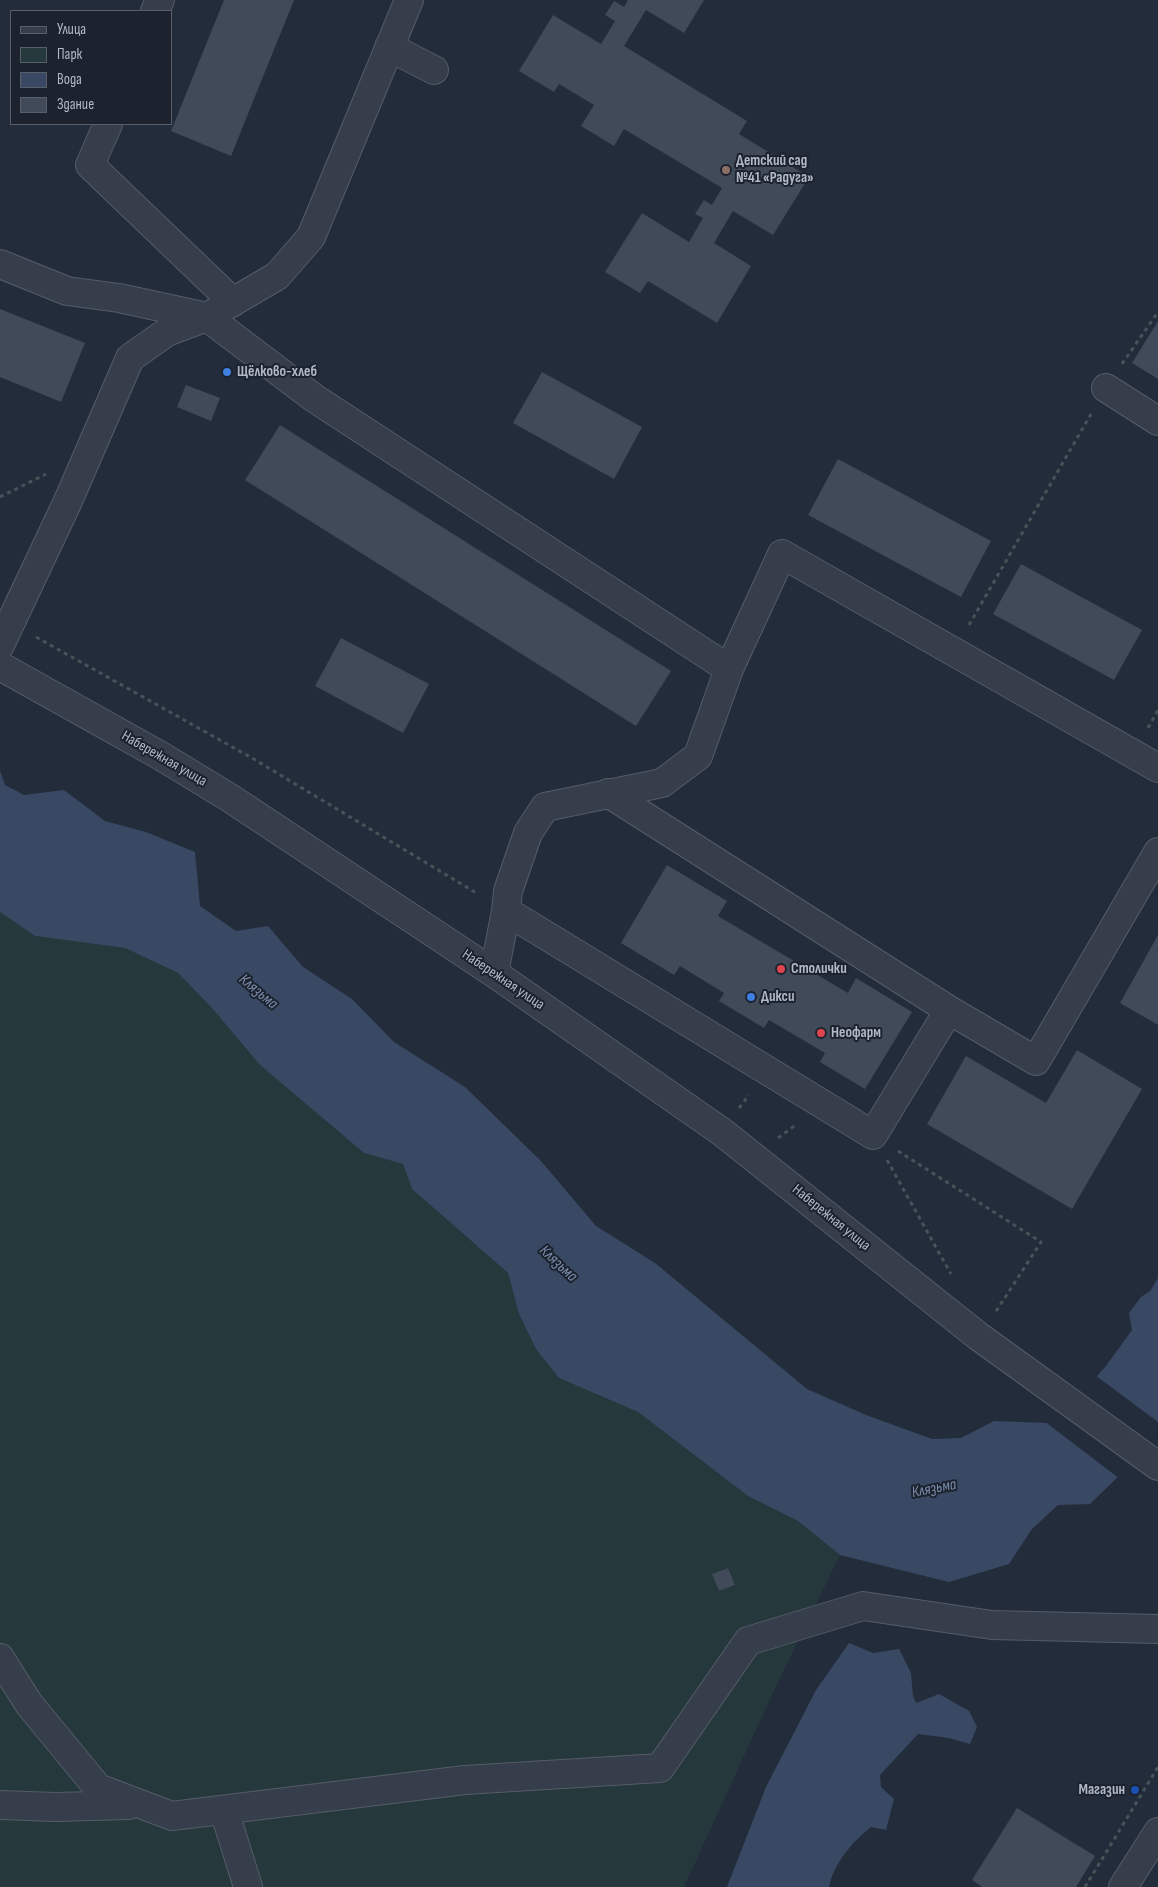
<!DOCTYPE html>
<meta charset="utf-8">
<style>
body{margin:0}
#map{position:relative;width:1158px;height:1887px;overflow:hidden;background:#232c3a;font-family:"Sofia Sans Condensed",sans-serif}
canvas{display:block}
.legend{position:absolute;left:10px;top:10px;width:162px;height:115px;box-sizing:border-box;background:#1c232f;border:1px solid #585f6b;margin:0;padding:6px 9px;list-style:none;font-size:15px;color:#b2b9c6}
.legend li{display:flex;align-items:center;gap:10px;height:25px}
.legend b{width:25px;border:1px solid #585f6b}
</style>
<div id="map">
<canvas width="1158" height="1887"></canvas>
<ul class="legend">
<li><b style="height:6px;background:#373e4b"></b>Улица</li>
<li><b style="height:14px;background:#25383b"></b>Парк</li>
<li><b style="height:14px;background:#394963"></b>Вода</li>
<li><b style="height:14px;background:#404a59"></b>Здание</li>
</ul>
</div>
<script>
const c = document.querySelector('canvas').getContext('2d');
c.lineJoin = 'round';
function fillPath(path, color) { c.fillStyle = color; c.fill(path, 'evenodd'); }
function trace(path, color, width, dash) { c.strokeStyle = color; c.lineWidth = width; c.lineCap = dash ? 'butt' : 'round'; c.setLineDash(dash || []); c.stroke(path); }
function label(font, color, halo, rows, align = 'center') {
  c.font = font + ' "Sofia Sans Condensed",sans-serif'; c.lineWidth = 4; c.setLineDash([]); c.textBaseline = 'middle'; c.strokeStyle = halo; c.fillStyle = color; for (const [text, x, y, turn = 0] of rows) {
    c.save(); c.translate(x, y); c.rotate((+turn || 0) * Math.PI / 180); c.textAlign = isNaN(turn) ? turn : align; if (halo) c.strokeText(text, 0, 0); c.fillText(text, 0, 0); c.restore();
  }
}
fillPath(new Path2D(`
 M0,912L35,936L125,948L178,973L211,1007L260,1065L364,1153L403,1164L412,1189L508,1273L519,1314L536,1349L559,1378L638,1412L748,1496L798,1521L840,1555L772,1695L684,1887H0Z`), '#25383b');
fillPath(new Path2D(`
 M0,771L5,785L24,795L64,790L105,821L146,832L195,852L200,906L236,931L268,926L303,967L352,999L394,1042L465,1087L541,1161L596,1226L655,1263L807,1389L866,1415L932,1439L961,1438L994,1421L1047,1423L1065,1412L1106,1366L1132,1330L1129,1313L1141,1297L1150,1291L1158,1278V1427L1125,1470L1090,1504L1058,1505L1032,1529L1009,1564L949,1582L840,1555L798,1521L748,1496L638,1412L559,1378L536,1349L519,1314L508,1273L412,1189L403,1164L364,1153L260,1065L211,1007L178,973L125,948L35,936L0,912Z
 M849,1643L873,1653L899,1649L911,1673L913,1696L916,1703L939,1694L969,1711L977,1727L970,1744L949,1738L918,1734L880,1775L881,1787L894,1799L886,1830L871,1827C852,1842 834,1863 829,1887H727L766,1787L816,1690Z`), '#394963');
fillPath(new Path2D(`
 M1095,1375L1158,1422V1431L1120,1479L1044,1421L1064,1410Z`), '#232c3a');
fillPath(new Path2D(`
 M224,0H294L231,156L171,131Z
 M628,0H704L684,33L646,10L624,46L747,121L739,134L809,177L773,235L733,211L714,243L751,266L717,323L648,281L640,293L605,272L642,213L689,242L703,218L695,214L704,200L712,205L722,188L624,129L614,146L581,126L594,105L559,84L554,92L519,71L553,15L601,44L615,21L605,15L614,1L624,7Z
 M0,309L85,343L61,402L0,377Z
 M1158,321V379L1132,363Z
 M542,372L642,427L614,479L513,423Z
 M186,385L220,398L211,421L177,407Z
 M280,425L671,671L636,726L245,480Z
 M838,459L991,541L961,597L808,515Z
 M1021,564L1142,630L1114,680L993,614Z
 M341,638L429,684L403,733L315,686Z
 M667,865L727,901L718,916L848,993L856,978L912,1012L865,1089L820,1062L825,1053L769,1020L764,1028L719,1001L724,993L680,966L674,975L621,943Z
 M1158,935V1025L1120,1003Z
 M1077,1050L1142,1089L1072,1209L927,1124L966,1056L1046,1103Z
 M728,1568L735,1585L719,1591L712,1574Z
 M1017,1808L1095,1856L1076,1887H982L972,1880Z`), '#404a59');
const minor = new Path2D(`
 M155,11L160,0
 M389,47L434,70
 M108,124L90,165L233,302
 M0,264L67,291L119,298L207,317L314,398L729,669L698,756L662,783L545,807L528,833L508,891L506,911L494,973
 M1106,388L1158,421
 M0,645L68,501L130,358L167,332L207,317L277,276L311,237L409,0
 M0,666L161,756L230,798L494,973L722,1132L978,1336L1158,1466
 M729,669L782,554L1158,768
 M608,793L949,1010
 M506,911L873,1135L949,1010L1036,1061L1158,852
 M0,1658L29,1704L98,1788L172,1816L465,1780L660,1768L748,1641L863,1606L992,1625L1158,1629
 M0,1805L56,1807L129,1805
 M224,1810L248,1887
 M1123,1887L1158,1832`);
trace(minor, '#555c68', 30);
trace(new Path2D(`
 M1122,364L1158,312
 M0,497L46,474
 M969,625L1091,414
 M36,637L252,758L478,894
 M1148,728L1158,710
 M739,1108L749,1095
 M778,1138L797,1124
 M898,1151L1041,1242L995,1313
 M887,1160L951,1274
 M1085,1887L1158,1767`), '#435558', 3, [4, 4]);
trace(minor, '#373e4b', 28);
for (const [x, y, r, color] of [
 [726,170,5,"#8d6e63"],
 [227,372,5,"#3f7fe0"],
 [781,969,5,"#e0444e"],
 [751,997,5,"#3f7fe0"],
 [821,1033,5,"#e0444e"],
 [1135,1790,5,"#1a4fb4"]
]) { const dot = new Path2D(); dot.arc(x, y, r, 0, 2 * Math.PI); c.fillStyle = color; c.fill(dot); trace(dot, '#1c232f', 2); }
label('bold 15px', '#b2b9c6', '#1c232f', [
 ["Детский сад",736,161],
 ["№41 «Радуга»",736,178],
 ["Щёлково-хлеб",237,372],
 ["Столички",791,969],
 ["Дикси",761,997],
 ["Неофарм",831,1033],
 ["Магазин",1125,1790,"right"]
], 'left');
label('15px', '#b2b9c6', '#1c232f', [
 ["Набережная улица",164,759,30],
 ["Набережная улица",503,980,34],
 ["Набережная улица",831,1218,39]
]);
label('italic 16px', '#7c8ead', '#1c232f', [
 ["Клязьма",258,992,40],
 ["Клязьма",558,1264,43],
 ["Клязьма",934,1489,-11]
]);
</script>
